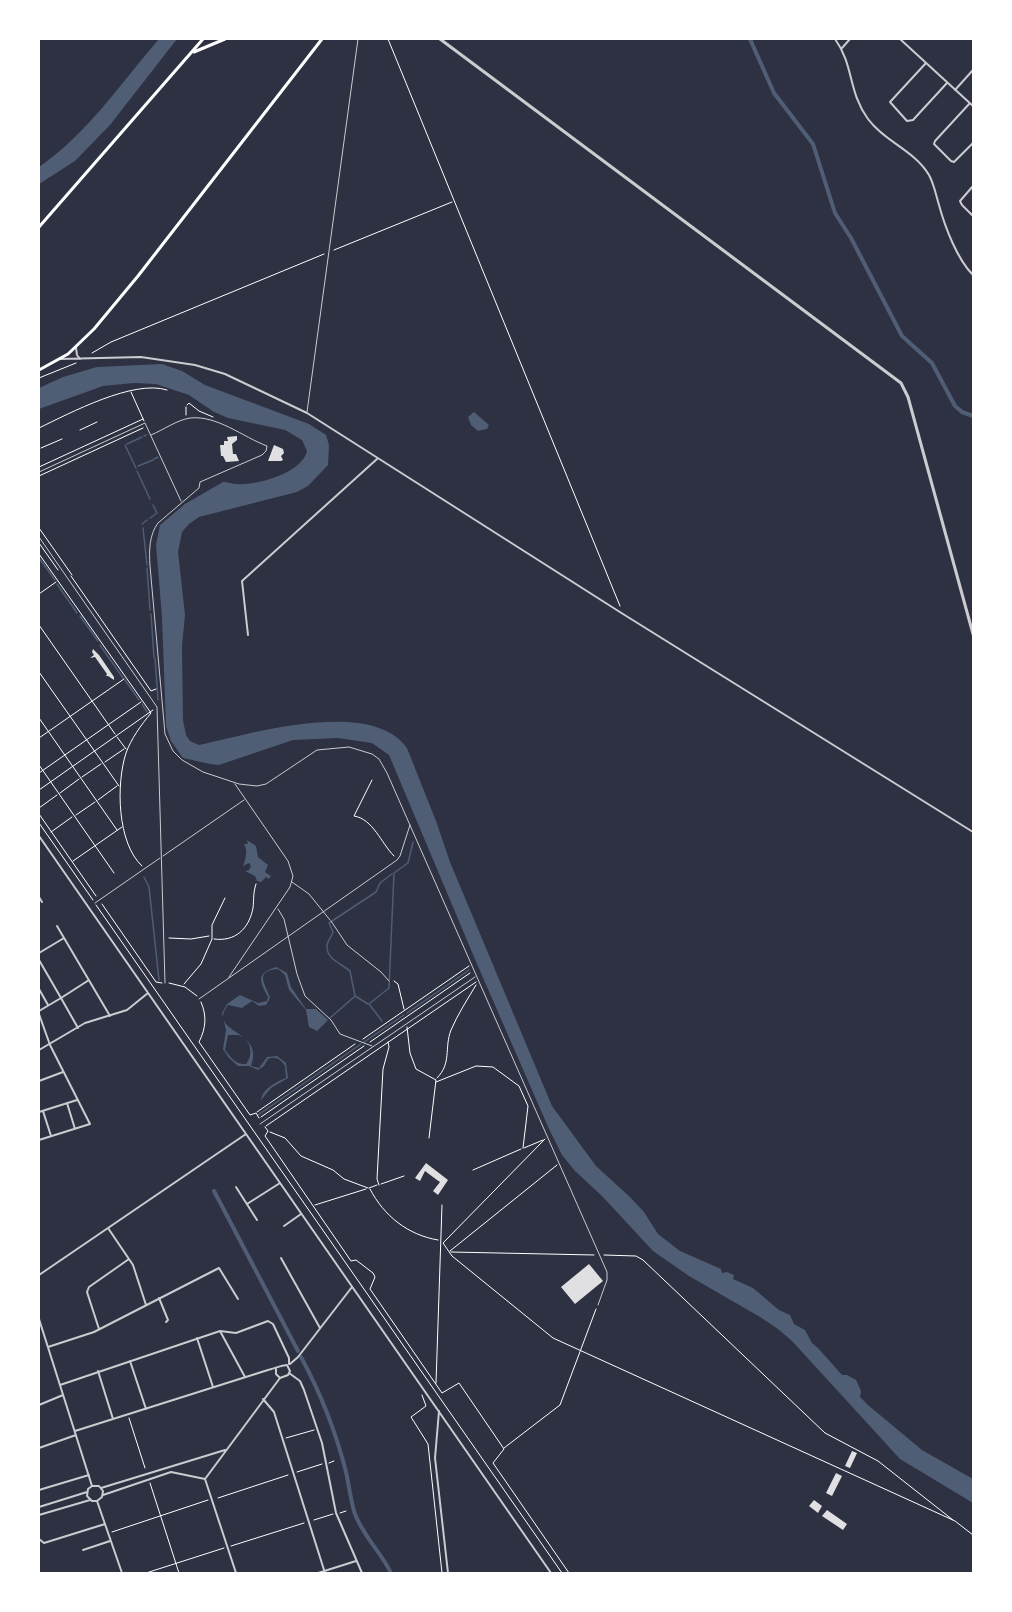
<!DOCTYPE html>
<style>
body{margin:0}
#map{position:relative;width:1012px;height:1612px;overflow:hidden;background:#2d3142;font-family:Lora,serif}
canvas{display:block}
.frame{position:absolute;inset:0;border:40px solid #fff;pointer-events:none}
</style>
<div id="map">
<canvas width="1012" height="1612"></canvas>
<div class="frame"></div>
</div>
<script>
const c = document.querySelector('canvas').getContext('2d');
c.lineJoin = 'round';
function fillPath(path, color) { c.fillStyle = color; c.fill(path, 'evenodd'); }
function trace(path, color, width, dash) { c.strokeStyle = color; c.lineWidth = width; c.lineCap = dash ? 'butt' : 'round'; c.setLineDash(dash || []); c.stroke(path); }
fillPath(new Path2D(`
 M159,39H177L110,125L75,161L39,184V167C88,133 120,84 159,39Z
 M162,364L182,371L205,385L309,424L326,435L329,445L328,465L308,486L297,492L199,517L189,524L182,532L178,552L185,615L182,646L183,720L186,735L190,741L199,745C250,734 371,697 407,748L436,821L450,862L552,1106L596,1166L630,1197L644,1212L658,1234L680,1251L721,1269L722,1273L727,1272L734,1275L733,1279L753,1288L779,1310L790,1315L794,1324L805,1330L812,1343L818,1348L842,1375H847L856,1380L861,1391L860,1397L868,1405L922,1450L973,1479V1503L900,1459L792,1341L778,1329L760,1317L689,1276L653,1251L602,1196L574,1170L562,1155L549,1129L477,964L389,755L372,743L338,738L293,740L219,765L210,764L183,758L171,741L166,726L162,617L156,545L160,525L185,504L223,482C228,482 232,484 237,484C257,486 303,472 307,451L302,440L285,430L228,418L214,412L189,395L156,384L134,383L103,386L39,409V388L63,377L97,367Z
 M474,412L489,425L487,429L478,431L471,425L468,417Z
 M247,840L256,846L258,857L268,865L265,872L271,876L269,879L266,877L261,882L257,881L255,876L245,871L249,870L251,866L249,863L243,866C246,857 248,852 244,844H248Z
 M276,967L287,973L291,987L306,1009H316L328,1020L317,1031L309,1027L306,1010L289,990L285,975L278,969C252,971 267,986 270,998L266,1005L259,1006L252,1001L242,1008L228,1005C206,1034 266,1029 251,1066L259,1068L267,1057L277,1056L286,1063L288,1078L271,1088L261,1100V1104C259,1091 275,1082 286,1078L285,1066C281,1059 275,1056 268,1059L264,1066L258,1070L249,1066H238L229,1058L223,1049L226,1030L222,1013L227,1004L240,995L258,1003L267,1001L268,997C260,981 255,974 276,967ZM228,1035C231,1035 234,1035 238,1035C251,1038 254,1055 246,1064C235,1065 231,1057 225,1050Z`), '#4f5d75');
trace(new Path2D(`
 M144,436L146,435
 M127,444L142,437
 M125,445L136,468
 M154,459L158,457
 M138,466L153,460
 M137,471L150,499
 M150,518L157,513L153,505
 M142,524L147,520
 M143,528L147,565
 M39,558L55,580
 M147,568L150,610
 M57,584L77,613
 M151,614L154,657
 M80,616L98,641
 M100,645L123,678
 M155,658L158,700
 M125,680L139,700
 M142,704L147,712
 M144,877L149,887L159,980
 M368,1004L355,996L350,971C342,964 326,959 327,946C327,941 332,936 333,932L329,923L376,892L380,883L392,874
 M407,1013L469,970
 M330,1018L354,997
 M382,1021L369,1004L389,988L394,873L408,863L413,842
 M364,1042L404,1015
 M258,1115L361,1044`), '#4f5d75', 1.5);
trace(new Path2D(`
 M750,39L774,93L813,144L835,213L851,238L902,336L932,363L955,406L962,412L973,416
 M214,1191L298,1351
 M301,1357C320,1392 335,1430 345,1468C349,1483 350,1499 355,1514C363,1536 381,1552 391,1573`), '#4f5d75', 4);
fillPath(new Path2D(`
 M237,436V440L232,444L233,454H236L239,461L226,462L223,456H221L220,445H224V441H228L227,437Z
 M274,445L283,449L284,453L281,456L283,460L281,461H268Z
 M93,649L99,655L114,677V680L108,676H106L107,674L95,657L90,658L94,655L92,652Z
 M426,1163L448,1180L438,1195L433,1191L440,1182L437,1180L425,1171L420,1181L415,1178Z
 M589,1264L603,1281L575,1304L561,1287Z
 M852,1451L857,1453L850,1468L845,1466Z
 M836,1473L842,1476L832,1496L826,1493Z
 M814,1500L822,1506L818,1513L809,1506Z
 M827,1510L847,1524L843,1530L822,1516Z`), '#e0e0e3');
trace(new Path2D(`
 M388,39L620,606
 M334,250L452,202
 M92,353L111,342L324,254
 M39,378L76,363
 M131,392L144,421
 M187,405L189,403L199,411L213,417
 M186,415V407
 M39,428C70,413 134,379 167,390
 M80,430L97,422
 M41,448L62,439
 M39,467L143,419
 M39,476L143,428
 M39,528L72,575
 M39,543L58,570
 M39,554L151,713C141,725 131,739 126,753C116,784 117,843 142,866
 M71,576L151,691L156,689
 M39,594L56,582
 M39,625L115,734
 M39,672L119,786
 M39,718L117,830
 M117,737L126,749
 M39,738L124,679
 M105,762L124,749
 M39,765L114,873
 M39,773L141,702
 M82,777L101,764
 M372,780L354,816C373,819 381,843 394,856
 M39,790L153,710
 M60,793L79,779
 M98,800L117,786
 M39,808L57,795
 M39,814L96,896
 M76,815L95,802
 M39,823L93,900
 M51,832L72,817
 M73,861L122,827
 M102,904L156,982L162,983
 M96,905L562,1573
 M169,938L191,939L209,936
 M214,939C235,942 249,929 253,908C254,899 253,893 256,884
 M394,981L398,984L404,1009
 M169,983L185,987L197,996
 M184,984L201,964L212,939V925L225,898
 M201,1002C207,1016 206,1028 199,1042L250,1115L256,1113L259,1118
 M407,1027L410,1053L416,1069L436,1080L429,1138
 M363,1039L469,966
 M370,1042L470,973
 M437,1078C452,1063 444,1048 451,1030C458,1014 467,1000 476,985
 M436,1082L476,1066L493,1067L519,1086L528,1106L523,1148
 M257,1112L355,1044
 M261,1117L364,1046
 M266,1126L476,982
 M265,1127L268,1131L265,1136L351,1261L356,1260L373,1273L375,1277L370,1289L442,1393L459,1383L504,1449L493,1463L569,1573
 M270,1132L285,1138L301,1156L333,1170L344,1179L368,1188
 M545,1139L443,1243L452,1256L553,1338L955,1521L973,1535
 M524,1148L543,1140
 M473,1170L521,1149
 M381,1184L404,1176
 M379,1185L377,1179L383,1069L389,1047L388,1042
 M369,1188L377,1185
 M370,1189C384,1216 408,1235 438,1240
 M315,1205L366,1189
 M450,1251L557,1165
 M451,1252L594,1255
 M604,1255L636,1256L643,1260L825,1433L878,1461L953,1520
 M436,1383L442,1205
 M422,1395L426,1406L411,1417L428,1444L442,1573
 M129,1418L145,1468
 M286,1438L314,1430
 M504,1448L560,1405L596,1309
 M329,1463L334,1461
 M297,1472L322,1464
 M150,1483L179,1573
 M218,1498L288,1475
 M340,1513L346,1511
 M314,1520L333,1514
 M112,1532L208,1500
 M231,1546L304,1523
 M146,1573L224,1548`), '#fff', 1);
trace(new Path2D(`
 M307,412L358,39
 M151,435C163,430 177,420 190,418C217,415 243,437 267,446L266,451L262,455L200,482L199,488L158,523C149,535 149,551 150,566L165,734L173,751L182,760L203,772L239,784L257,786L266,784L317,750L349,747L372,754L379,759L387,773L607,1272V1280L598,1305
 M39,472L145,423L181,501
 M39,537L157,707L165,983
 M163,856L244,800
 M292,882L309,894L330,920
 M95,903L160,858
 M278,909L284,919L297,974L305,996L331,1020L340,1034L372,1046
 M331,921L347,945L381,972L389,981
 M229,977L290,887L293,876L288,861L235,784
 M199,999L397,860L400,856L410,825
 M260,1124L475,977`), '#caccd0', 1);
trace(new Path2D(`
 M835,39C854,65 848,92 868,119C885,142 914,150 929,175C934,184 936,195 939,205C945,227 957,259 973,275
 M900,39L973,106
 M842,48L850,39
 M926,63L890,102L907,121L913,120L947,83
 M955,90L973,70
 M970,103L935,141L934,144L951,161L954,162L973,143
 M973,186L960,201L962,205L973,216
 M76,348L77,355L80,359
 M60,359L141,357L195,365L225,374L307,413L623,614L973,832
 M248,635L242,581L377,459
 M39,836L551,1573
 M39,897L42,902
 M57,926L110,1016
 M39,953L64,938
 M39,960L61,998L89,980
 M39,989L48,1005
 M39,1011L61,998L78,1028
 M39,1014L50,1045L90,1124L39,1140
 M39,1050L85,1023L127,1010L148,993
 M39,1081L63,1072
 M67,1103L75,1129
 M43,1111L51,1136
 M39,1112L77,1100
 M236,1187L257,1220
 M247,1204L280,1183
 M284,1226L301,1214
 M108,1228L133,1265L146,1305
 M281,1258L320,1328
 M39,1275L246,1134
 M159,1298L168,1320L166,1322
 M39,1319L92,1486
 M99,1329L87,1292L89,1287L129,1259
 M220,1331L245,1377
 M197,1338L213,1387
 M48,1347L94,1332L219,1268L238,1299
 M130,1361L146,1409
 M290,1364L298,1357L352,1287
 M98,1371L113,1419
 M289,1373L300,1381L304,1390L322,1443L336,1513L362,1573
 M60,1385L220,1331L236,1333L268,1321L273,1324L289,1358V1364
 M263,1399L274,1412L325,1573
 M39,1405L63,1395
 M439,1411L435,1458L448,1573
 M75,1431L268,1370C273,1369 282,1365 287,1365L290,1371L288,1375L280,1378L276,1374V1369
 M39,1448L76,1435
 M205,1479L236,1573
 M92,1486H99L103,1491L102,1497L97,1501
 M92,1486L88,1489L87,1496L92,1501H97
 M101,1488L225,1450
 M39,1490L89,1475
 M103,1495L171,1472L205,1479L280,1378
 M97,1501L122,1573
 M39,1507L87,1492
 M39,1515L90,1500
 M39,1539L44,1543L105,1524
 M83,1550L110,1541
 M318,1573L356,1561`), '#caccd0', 2);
trace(new Path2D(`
 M440,39L901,383L908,397L973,634`), '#caccd0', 3);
trace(new Path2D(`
 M194,52L225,39
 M39,227L203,39
 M39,370L68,354L94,329L138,276L322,39`), '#fff', 3);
</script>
